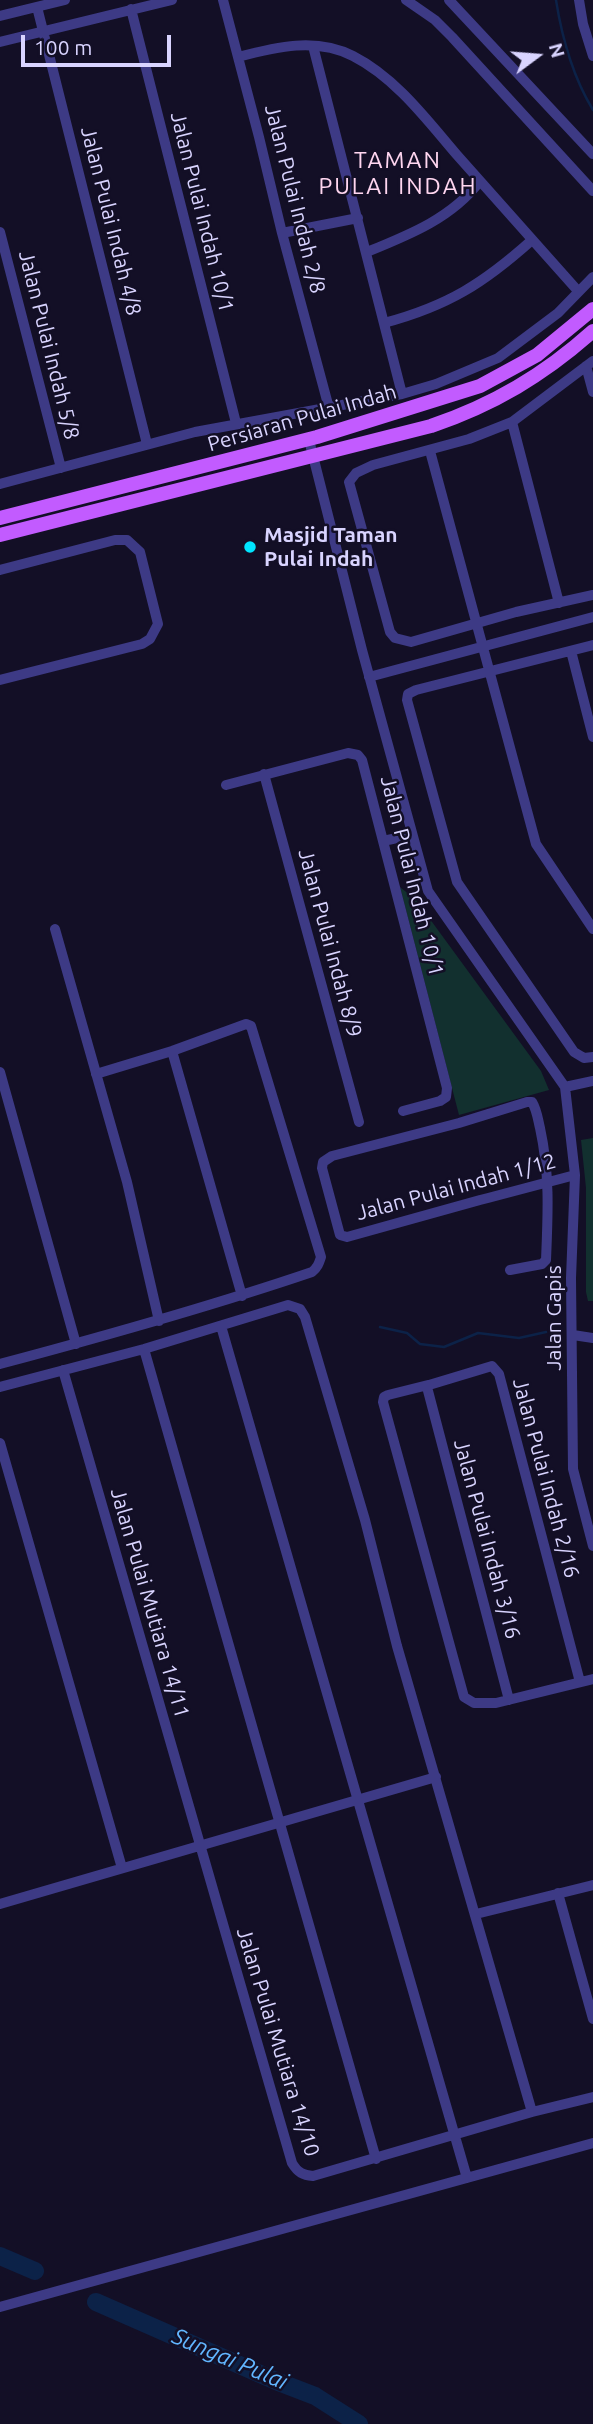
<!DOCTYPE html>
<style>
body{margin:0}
#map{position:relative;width:593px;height:2424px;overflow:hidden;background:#130f26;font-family:Ubuntu,sans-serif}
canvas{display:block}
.north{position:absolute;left:502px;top:21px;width:70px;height:70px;-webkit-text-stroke:5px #130f26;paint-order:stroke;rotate:74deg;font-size:19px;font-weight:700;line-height:28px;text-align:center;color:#d9d4ff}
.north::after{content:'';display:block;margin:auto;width:24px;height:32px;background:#d9d4ff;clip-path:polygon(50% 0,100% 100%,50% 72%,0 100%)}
.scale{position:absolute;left:21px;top:35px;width:150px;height:32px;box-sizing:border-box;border:4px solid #d9d4ff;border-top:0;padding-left:9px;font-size:21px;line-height:24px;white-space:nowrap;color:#d9d4ff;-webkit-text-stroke:5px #130f26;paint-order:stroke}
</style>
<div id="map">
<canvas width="593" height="2424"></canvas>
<div class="north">N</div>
<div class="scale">100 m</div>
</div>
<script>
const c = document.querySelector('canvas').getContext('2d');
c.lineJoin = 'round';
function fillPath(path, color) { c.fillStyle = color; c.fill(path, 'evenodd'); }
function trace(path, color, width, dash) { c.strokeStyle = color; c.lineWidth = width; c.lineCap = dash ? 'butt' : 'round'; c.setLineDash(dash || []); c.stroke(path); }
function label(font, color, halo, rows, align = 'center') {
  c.font = font + ' Ubuntu,sans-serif'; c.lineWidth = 5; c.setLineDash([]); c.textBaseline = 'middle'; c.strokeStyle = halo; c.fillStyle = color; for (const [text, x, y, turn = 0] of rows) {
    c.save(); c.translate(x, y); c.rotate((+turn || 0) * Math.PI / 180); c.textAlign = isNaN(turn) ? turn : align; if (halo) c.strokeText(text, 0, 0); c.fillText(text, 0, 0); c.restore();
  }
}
fillPath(new Path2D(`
 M400,887L416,900L541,1071L549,1090L459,1115Z
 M593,1138V1301H588L586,1292V1188L581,1140Z`), '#12302f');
trace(new Path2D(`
 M556,0C562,38 573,77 593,110
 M380,1327L407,1333L420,1344L444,1347L478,1333L519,1338L546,1332`), '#0c2248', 2.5);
trace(new Path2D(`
 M0,2256L35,2271
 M96,2302L276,2381L315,2396L359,2424`), '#0c2248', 18);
trace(new Path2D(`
 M223,0L259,137L282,233L329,408
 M406,0L435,20L452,37L593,191
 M449,0L593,154
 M579,0L583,24L593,56
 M37,7L147,444
 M131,9L236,423
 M0,16L65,0
 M0,42L172,0
 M313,46L402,394
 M238,57C276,47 316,37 353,56C396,78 427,120 457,155C498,201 538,246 578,291
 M0,232L61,468
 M282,233L358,218
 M367,252C409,235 452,218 480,181
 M384,323C448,306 484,283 532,240
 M593,361L512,422L469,439L373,465L356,473L349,482L390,632L395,638L411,642L516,612L593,595
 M586,366L593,392
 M512,422L559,603
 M309,440L362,650L428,891L565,1087L575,1175L571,1278L573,1469L593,1546
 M430,451L536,844L593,929
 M0,484L195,432L402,394L436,384L498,358L558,313L593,277
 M0,570L115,540H127L140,552L158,624L150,639L142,644L0,680
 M593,645L416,690L408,694L407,700L457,882L574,1052L584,1058L593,1057
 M571,651L593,737
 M369,677L593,617
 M264,774L359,1122
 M226,785L348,753L358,755L362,760L447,1088L446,1097L440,1101L403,1111
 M383,841L411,835
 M55,929L127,1182L159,1321
 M172,1051L242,1296
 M0,1072L76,1344
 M565,1087L593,1081
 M510,1270L542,1264L546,1260C548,1213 550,1174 540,1128C538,1120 537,1110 532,1102H527L459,1123L332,1156L323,1162L322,1168L340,1235L347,1237L480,1200L488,1198L575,1175
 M221,1326L467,2178
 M573,1335L593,1338
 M144,1349L376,2159
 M0,1364C105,1336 209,1307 312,1272C318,1267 319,1263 321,1257L251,1026L246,1024L172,1051L96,1074
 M63,1370L292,2163C298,2173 303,2175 313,2176L532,2112L593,2097
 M428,1385L388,1395L384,1397L383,1402L464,1697L474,1703H496L593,1679
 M0,1387L144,1349L288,1305L300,1309L305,1317L365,1520L397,1646L532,2112
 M0,1443L122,1868
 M509,1700L427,1387L429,1385L492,1366L499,1374L580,1682
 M558,1893L593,2019
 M0,1904L436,1777
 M476,1914L593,1885
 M0,2307L593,2143`), '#3d3a85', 10);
trace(new Path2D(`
 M0,518L317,437L480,386L537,355L593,309
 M0,535L431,426C493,405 544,375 593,331`), '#c25bff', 14);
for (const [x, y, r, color] of [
 [250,547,7,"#00e5ff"]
]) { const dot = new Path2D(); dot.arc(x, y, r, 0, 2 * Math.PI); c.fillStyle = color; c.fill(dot); trace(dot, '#130f26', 2.5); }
label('21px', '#d9d4ff', '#130f26', [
 ["Jalan Pulai Indah 2/8",295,199,76],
 ["Jalan Pulai Indah 10/1",202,212,76],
 ["Jalan Pulai Indah 4/8",111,221,76],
 ["Jalan Pulai Indah 5/8",49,345,76],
 ["Persiaran Pulai Indah",302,418,-16],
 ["Jalan Pulai Indah 10/1",412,876,76],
 ["Jalan Pulai Indah 8/9",330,943,75],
 ["Jalan Pulai Indah 1/12",456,1187,-15],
 ["Jalan Gapis",554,1318,-90],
 ["Jalan Pulai Indah 2/16",546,1478,75],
 ["Jalan Pulai Indah 3/16",487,1539,75],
 ["Jalan Pulai Mutiara 14/11",150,1603,74],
 ["Jalan Pulai Mutiara 14/10",278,2042,73]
]);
label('bold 21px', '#d9d4ff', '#130f26', [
 ["Masjid Taman",264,535],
 ["Pulai Indah",264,559]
], 'left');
c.letterSpacing = '2px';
label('23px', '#ffd6f0', '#130f26', [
 ["TAMAN",398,160],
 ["PULAI INDAH",398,186]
]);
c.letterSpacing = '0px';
label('italic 23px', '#62b6ff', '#130f26', [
 ["Sungai Pulai",230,2359,23]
]);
</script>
